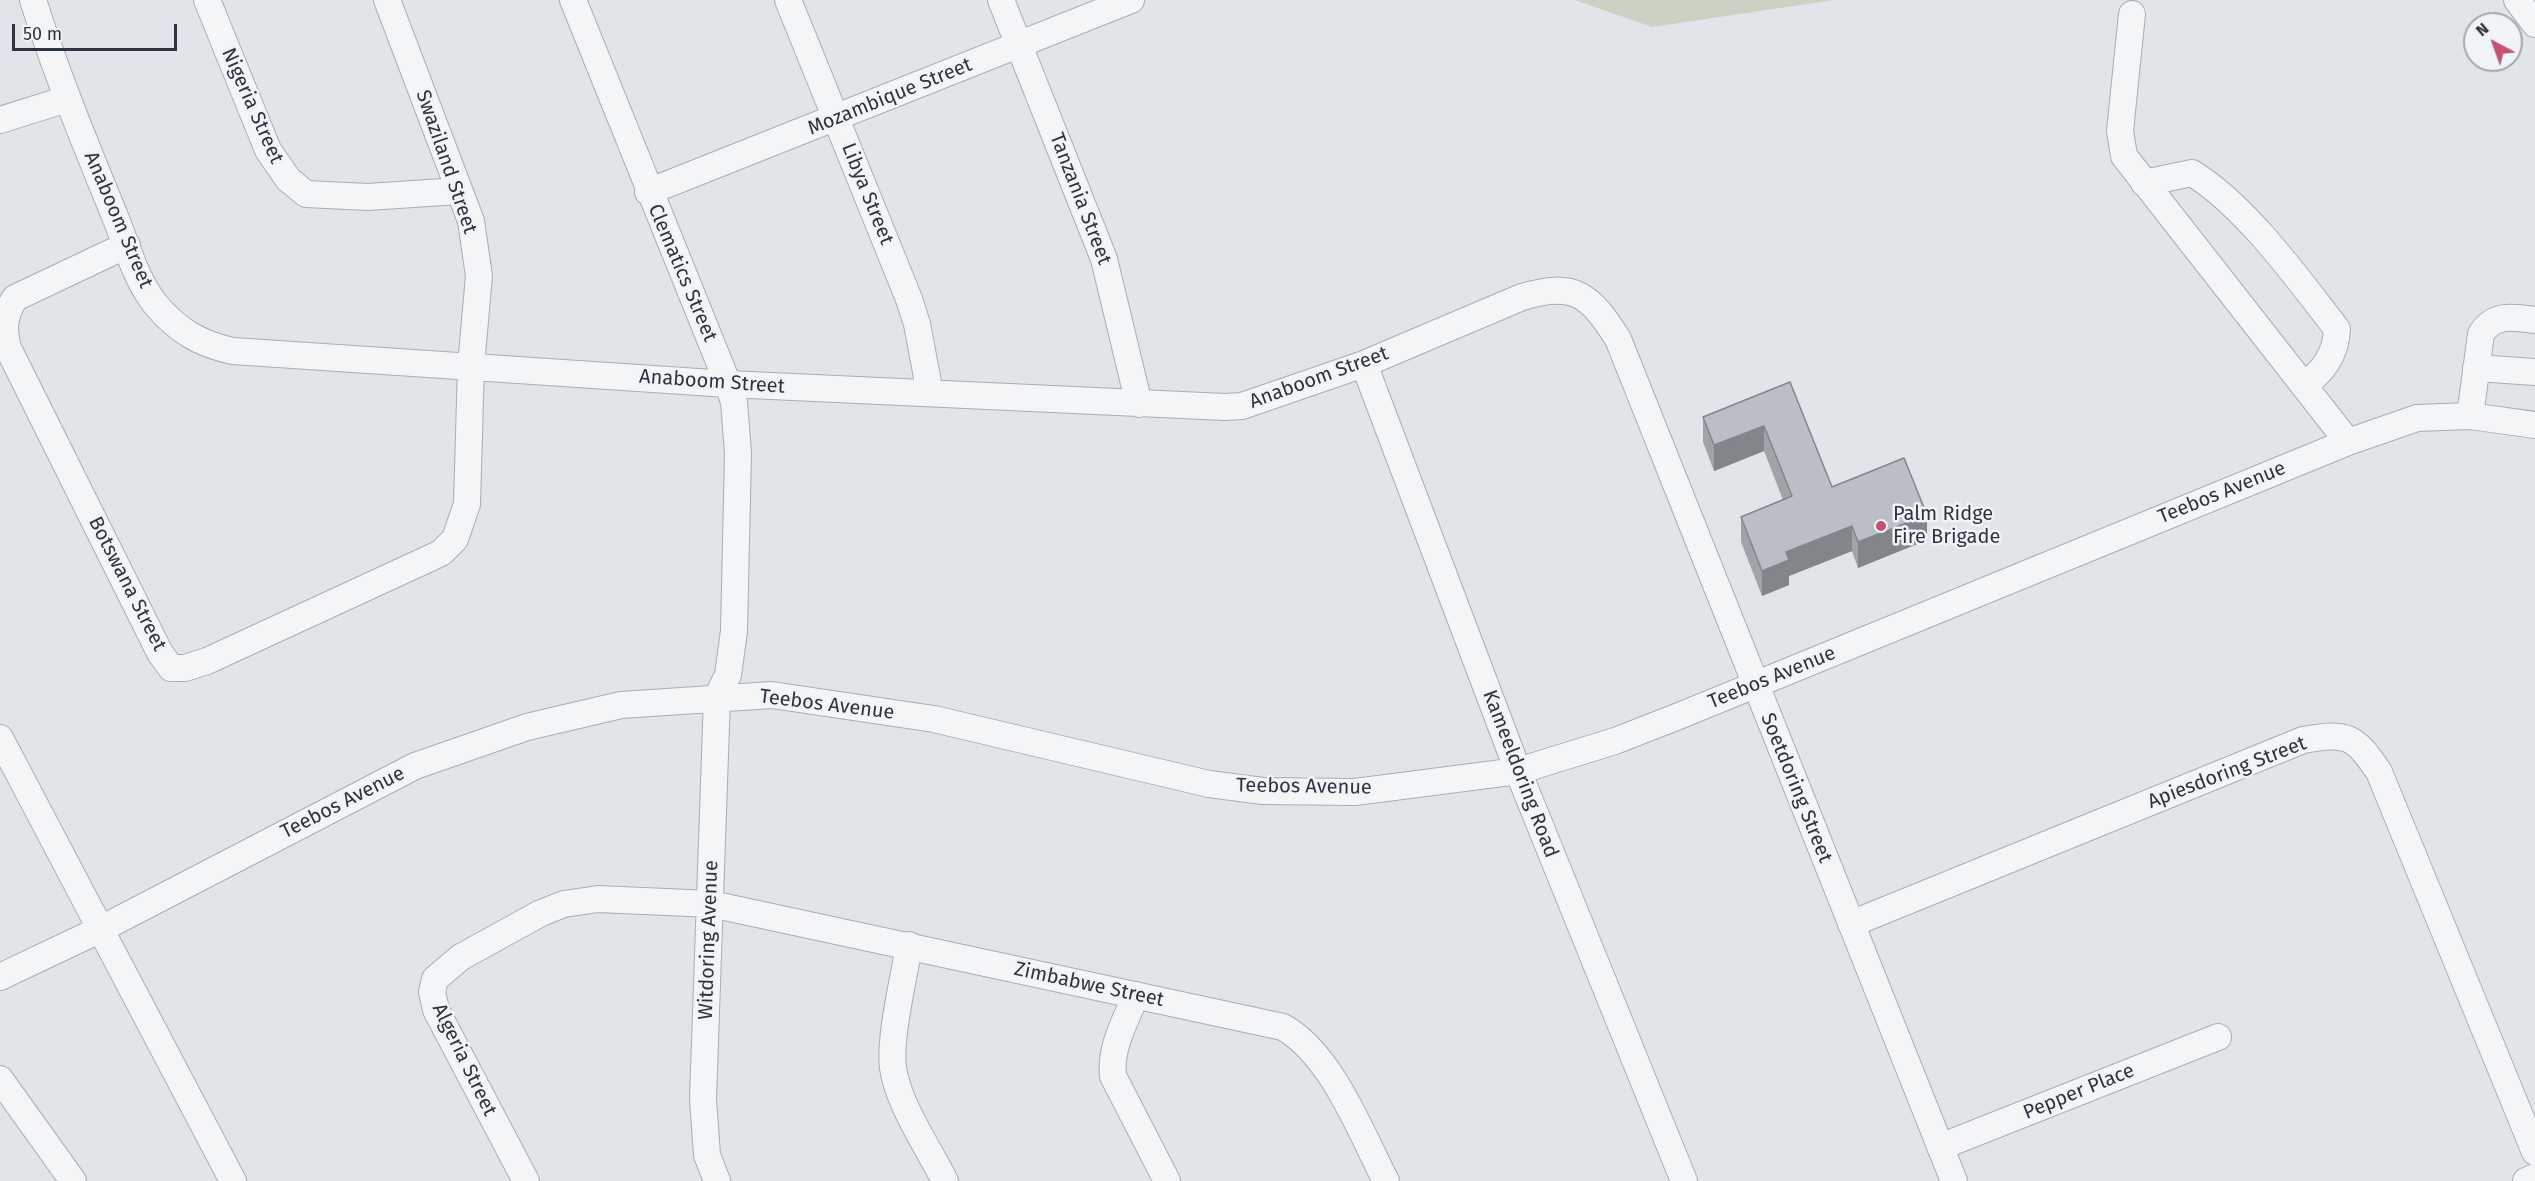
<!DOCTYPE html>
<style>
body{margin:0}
#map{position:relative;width:2535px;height:1181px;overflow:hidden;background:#e1e5e9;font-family:"Fira Sans",sans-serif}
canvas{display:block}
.north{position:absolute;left:2463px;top:12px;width:60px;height:60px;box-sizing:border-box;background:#f1f4f6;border:2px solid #a2a8ad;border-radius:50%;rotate:319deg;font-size:16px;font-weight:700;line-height:24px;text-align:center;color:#2b353f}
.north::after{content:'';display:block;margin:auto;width:21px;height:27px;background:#c45072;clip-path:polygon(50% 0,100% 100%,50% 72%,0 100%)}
.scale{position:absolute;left:12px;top:24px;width:165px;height:27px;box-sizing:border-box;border:3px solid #2b353f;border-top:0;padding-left:8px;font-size:18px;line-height:21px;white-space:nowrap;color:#2b353f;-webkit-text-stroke:4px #f1f4f6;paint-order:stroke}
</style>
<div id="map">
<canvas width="2535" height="1181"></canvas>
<div class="north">N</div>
<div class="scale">50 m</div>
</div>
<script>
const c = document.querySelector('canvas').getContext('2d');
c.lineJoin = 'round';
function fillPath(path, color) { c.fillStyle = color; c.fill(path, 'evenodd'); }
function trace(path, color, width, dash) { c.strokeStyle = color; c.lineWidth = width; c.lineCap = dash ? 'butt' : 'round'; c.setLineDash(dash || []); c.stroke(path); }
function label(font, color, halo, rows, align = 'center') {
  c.font = font + ' "Fira Sans",sans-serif'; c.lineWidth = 5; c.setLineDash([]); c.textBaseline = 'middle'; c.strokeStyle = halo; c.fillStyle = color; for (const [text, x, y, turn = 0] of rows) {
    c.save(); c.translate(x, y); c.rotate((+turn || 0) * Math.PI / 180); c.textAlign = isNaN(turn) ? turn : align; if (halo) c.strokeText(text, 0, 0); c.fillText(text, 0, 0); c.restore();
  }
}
fillPath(new Path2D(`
 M1575,0H1834L1652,27Z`), '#c9d2c3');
const minor = new Path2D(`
 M33,0C56,73 85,143 114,214C127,245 135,279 156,305C178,331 200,344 233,351L728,384L1225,407L1242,406L1364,364L1522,297C1575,281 1590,295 1618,339L1954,1181
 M207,0L268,150L288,179L306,194L368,197L458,191
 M573,0L728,384L734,402L738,453L734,631L728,675L717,697L703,1099L707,1155L717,1181
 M788,0L909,299L917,324L930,393
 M1001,0L1104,259L1139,404
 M2517,0L2535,24
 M2132,14L2120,131L2124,156L2348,442
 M0,120L67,99
 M2144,183L2192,173C2246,206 2298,279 2337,329C2336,355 2323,371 2304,386
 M648,192L1131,0
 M127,245L15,298C4,316 3,328 8,348L160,653L171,668H185L207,661L441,553L455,539L467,504L471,365L479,276L471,221L387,0
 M1364,364L1518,771L1684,1181
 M2476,368L2535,372
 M2470,416L2481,334C2494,313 2514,317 2535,320
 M0,738L233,1181
 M1851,924L2303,740C2347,732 2354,735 2379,772L2535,1152
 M909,945C904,978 889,1038 893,1068C898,1104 929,1149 945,1181
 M0,977L99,930L415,766L527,727L621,705L772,695L934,719L1209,784L1263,791L1355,792L1518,771L1615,741L1679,716L2348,442L2417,418L2470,416L2535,425
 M1136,995C1125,1022 1110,1047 1113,1076L1167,1181
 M0,1079L73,1181
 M1940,1147L2218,1037
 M526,1181L436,1010L432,992L435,979L461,957L541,913L564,904L598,899L711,904L1283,1027C1332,1055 1360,1131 1386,1181
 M2526,1181L2535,1177`);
trace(minor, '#a7adb3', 28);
trace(minor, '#f4f5f7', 26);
fillPath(new Path2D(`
 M1790,382L1832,487L1927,540L1858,568L1852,551L1789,576V585L1762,596L1741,542V517L1783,500L1764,451L1714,471L1703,442V417Z`), '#9fa4a9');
fillPath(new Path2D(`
 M1764,426V451L1714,471V445Z
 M1927,515V540L1858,568V542Z
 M1852,526V551L1789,576V585L1762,596V571L1786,552Z`), '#82868a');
const building = new Path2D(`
 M1790,382L1832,487L1904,458L1927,515L1858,542L1852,526L1786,552L1789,560L1762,571L1741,517L1792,496L1764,426L1714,445L1703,417Z`);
fillPath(building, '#b9bfc5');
trace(building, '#82868a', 1.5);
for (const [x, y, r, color] of [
 [1881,526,6,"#c45072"]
]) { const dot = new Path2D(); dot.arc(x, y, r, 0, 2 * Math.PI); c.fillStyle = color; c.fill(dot); trace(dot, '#f1f4f6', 2); }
label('20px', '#2b353f', '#f1f4f6', [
 ["Mozambique Street",890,97,-22],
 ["Nigeria Street",252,106,66],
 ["Swaziland Street",446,162,71],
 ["Libya Street",867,194,68],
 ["Tanzania Street",1080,199,69],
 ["Anaboom Street",118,220,67],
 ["Clematics Street",682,273,67],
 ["Anaboom Street",1319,378,-20],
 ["Anaboom Street",712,382,4],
 ["Teebos Avenue",2222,493,-22],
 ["Botswana Street",127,584,63],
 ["Teebos Avenue",1772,678,-22],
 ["Teebos Avenue",827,705,7],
 ["Apiesdoring Street",2227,773,-21],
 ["Kameeldoring Road",1520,774,69],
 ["Teebos Avenue",1304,787,1],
 ["Soetdoring Street",1796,788,68],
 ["Teebos Avenue",343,803,-27],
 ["Witdoring Avenue",709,940,-88],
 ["Zimbabwe Street",1089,985,12],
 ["Algeria Street",464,1060,64],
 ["Pepper Place",2079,1092,-22]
]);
label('20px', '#2b353f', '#f1f4f6', [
 ["Palm Ridge",1893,514],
 ["Fire Brigade",1893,537]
], 'left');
</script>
